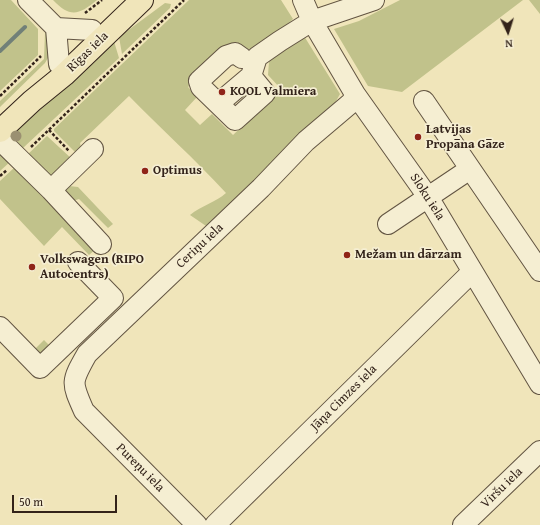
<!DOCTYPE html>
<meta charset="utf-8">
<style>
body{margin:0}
#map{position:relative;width:540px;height:525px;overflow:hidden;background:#f0e5ba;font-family:"Gentium Book Plus",serif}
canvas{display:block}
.north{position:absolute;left:488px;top:12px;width:40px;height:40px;-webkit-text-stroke:3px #f5eed2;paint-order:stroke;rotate:176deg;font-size:11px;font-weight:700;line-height:16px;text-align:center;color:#33231a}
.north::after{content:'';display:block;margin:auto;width:14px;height:18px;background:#33231a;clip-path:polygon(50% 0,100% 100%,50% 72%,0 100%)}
.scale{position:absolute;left:12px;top:495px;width:105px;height:18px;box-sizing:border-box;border:2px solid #33231a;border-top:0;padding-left:5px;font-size:12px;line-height:14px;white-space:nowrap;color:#33231a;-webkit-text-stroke:3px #f5eed2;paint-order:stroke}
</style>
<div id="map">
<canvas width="540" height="525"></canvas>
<div class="north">N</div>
<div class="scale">50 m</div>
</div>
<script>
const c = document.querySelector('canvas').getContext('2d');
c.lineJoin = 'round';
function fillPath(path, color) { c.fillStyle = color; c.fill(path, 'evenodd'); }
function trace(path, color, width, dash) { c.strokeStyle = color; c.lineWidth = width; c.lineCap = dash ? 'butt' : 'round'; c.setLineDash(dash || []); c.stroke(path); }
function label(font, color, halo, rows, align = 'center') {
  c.font = font + ' "Gentium Book Plus",serif'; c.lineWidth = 3.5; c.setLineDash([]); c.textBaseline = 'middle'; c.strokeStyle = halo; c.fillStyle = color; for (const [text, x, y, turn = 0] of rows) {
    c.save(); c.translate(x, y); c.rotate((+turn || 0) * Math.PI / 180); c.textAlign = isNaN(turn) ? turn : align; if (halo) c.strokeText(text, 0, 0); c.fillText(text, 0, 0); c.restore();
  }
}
fillPath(new Path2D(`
 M0,0H11L38,29V55L0,91Z
 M53,0H97C79,15 70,18 53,0Z
 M189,0H281L293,19L286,26L256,49H245L237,42L188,87L197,97L185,110L200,125L212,114L233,135L281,89L268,75L269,62L273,55L304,36L340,94L335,103L209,228L190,215C201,206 216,202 226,193C195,159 161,129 129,96L80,143L81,147L77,154L54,131V129Z
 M400,0H523L402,92L368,86L334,29L359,21Z
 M529,0H540V14Z
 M165,3L171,4L170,8L122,54L119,37Z
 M47,31L49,56L45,63L0,107V101L44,59L45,33Z
 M113,38L119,58L23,148L19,145L13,134Z
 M47,136L72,159L53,178L26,156Z
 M0,153L11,161L0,171Z
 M16,166L97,248L89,255L62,227L44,246L0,199V181Z
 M69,186L78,187L113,224L108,228L79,199L70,202L64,190Z
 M44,340L53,349L44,357L35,352L36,348Z`), '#c1c28b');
trace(new Path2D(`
 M0,51L25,27`), '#718078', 4);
const minor = new Path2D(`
 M28,0L56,28
 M303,0L312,21L355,94L428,197L540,384
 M56,28L92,30
 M56,28L59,64
 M242,58L235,53L226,56L199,81L201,87L235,120L265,93L251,76
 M424,101L540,271
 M219,103L251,76L257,57L280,41L312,21L374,0
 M0,140L51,190L93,149
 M51,190L101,244
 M388,224L470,169
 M0,327L40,368L113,298L78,262
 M197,525L84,411C71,382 71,382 87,354L261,188L306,141L352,102L355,94
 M215,525L472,272
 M463,525L540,451`);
const major = new Path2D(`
 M0,131L32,101L64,75L142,0`);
trace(minor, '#625442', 22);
trace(major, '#33231a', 24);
trace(new Path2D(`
 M85,13L102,0
 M0,96L41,56
 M49,130L69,151
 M31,147L184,0
 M0,176L7,170`), '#33231a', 2.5, [3, 2]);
trace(minor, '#f5eed2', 20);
trace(major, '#f0e5ba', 22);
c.fillStyle = '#9b9071';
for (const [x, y] of [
 [16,136]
]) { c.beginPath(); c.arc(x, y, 5.5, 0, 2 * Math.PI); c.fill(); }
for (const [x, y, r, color] of [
 [222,92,4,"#8f2418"],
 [418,137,4,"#8f2418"],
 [145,171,4,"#8f2418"],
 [347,255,4,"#8f2418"],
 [32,267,4,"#8f2418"]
]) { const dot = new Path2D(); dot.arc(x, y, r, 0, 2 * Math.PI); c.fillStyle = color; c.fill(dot); trace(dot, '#f5eed2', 1.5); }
label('13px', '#33231a', '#f5eed2', [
 ["Rīgas iela",88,52,-44],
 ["Sloku iela",427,197,57],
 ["Ceriņu iela",200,246,-43],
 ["Jāņa Cimzes iela",344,398,-45],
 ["Pureņu iela",140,468,45],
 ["Viršu iela",502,488,-44]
]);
label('bold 13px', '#33231a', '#f5eed2', [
 ["KOOL Valmiera",230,92],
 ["Latvijas",426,130],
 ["Propāna Gāze",426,145],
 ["Optimus",153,171],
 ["Mežam un dārzam",355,255],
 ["Volkswagen (RIPO",40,260],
 ["Autocentrs)",40,275]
], 'left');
</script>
